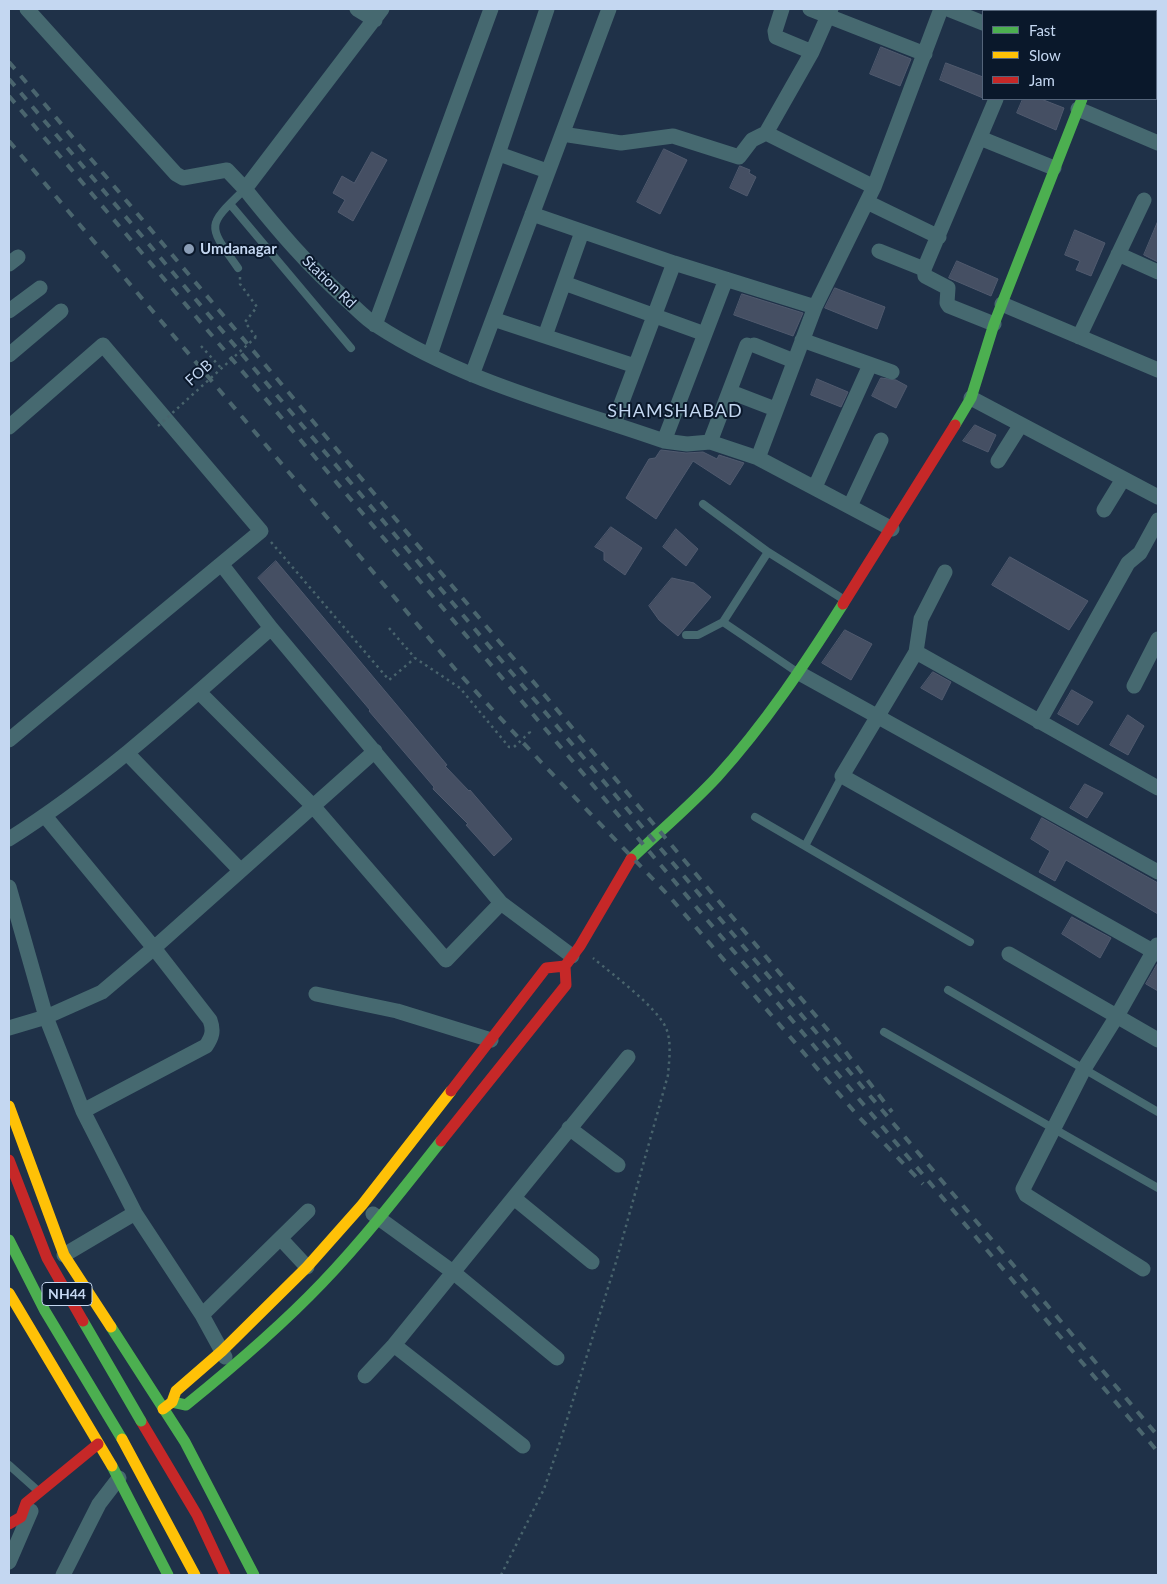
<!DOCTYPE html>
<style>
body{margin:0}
#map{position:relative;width:1167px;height:1584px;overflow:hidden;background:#1f3148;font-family:Lato,sans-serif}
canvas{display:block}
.frame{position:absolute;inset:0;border:10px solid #c4d7f1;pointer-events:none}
.legend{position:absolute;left:982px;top:10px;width:175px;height:90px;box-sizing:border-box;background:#0a182b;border:1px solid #54647a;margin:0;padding:6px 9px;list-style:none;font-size:15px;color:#c4d7f1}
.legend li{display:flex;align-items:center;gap:10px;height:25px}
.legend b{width:25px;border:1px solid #54647a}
</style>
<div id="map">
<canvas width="1167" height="1584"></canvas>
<div class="frame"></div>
<ul class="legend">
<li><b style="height:6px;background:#4caf50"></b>Fast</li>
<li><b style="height:6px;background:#ffc107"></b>Slow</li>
<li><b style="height:6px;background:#c62828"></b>Jam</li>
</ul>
</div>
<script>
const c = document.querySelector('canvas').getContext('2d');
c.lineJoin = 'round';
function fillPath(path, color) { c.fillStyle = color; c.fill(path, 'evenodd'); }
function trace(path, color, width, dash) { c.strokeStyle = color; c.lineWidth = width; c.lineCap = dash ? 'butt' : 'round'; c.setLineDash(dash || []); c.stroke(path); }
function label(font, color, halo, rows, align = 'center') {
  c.font = font + ' Lato,sans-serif'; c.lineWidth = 4; c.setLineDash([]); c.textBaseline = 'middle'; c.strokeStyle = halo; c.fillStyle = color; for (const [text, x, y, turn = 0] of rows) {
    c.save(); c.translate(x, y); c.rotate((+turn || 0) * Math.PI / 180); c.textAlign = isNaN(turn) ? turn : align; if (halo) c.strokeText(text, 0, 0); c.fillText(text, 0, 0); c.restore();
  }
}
const building = new Path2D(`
 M881,47L911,59L900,86L870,74Z
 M946,63L983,77V98L940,80Z
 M1023,99H1041L1064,108L1056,130L1017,113Z
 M664,149L687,160L660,214L637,202Z
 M372,152L387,160L353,221L338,212L345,200L333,193L342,176L354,183Z
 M740,166L750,170L749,173L756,177L747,196L730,188Z
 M1158,221V262L1144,255Z
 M1075,230L1105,243L1091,276L1076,270L1080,261L1065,255Z
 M957,261L998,279L991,296L949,278Z
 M835,288L885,307L877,329L825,308Z
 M742,294L803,313L793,336L734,315Z
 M881,378L896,380L907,386L896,408L872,396Z
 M817,379L848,392L841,407L811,395Z
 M975,425L996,435L988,452L963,441Z
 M661,450L686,453L703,452L717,459L719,455L744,463L730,485L693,461L656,519L626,498L649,459L655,458Z
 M611,527L642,548L625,575L604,560V552L595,547Z
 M676,529L698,549L686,566L663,547Z
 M1010,557L1088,601L1069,630L992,585Z
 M276,561L447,765L445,766L469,791L470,790L512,839L494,856L466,825L468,824L433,789L434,787L369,711L370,710L258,578Z
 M672,578L694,583L711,597L678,636L659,620L649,606Z
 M845,630L872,644L851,680L822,663Z
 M933,672L951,682L942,700L921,688Z
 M1072,690L1093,702L1078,725L1058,714Z
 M1128,715L1144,726L1128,755L1110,745Z
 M1085,784L1103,793L1087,818L1070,808Z
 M1042,818L1158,883V914L1066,860L1055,881L1039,872L1050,851L1031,839Z
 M1072,917L1111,938L1100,958L1062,934Z
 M1158,963V991L1146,984Z`);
fillPath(building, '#454f63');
trace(building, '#505a6e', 1);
trace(new Path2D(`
 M240,277V284L257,307L245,322L256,337
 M201,346L221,368
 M271,542L389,680L415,658
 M389,628L415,658L460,688L509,747H514L530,732L528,730
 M501,1575L544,1489L560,1442L616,1262L668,1075C669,1061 672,1042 666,1028C657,1007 612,974 593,958`), '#49646d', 2.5, [2.5, 4]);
trace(new Path2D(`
 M230,204L351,348
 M238,268C207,224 206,227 245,189
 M703,504L768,552
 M686,635H698L723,622
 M797,672L723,622L768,552L843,599
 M755,817L970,942
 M805,846L842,776
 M948,990L1158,1112
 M884,1032L1158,1188
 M9,1465L37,1490`), '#466970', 8);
trace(new Path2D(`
 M27,9L176,174L183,178L227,170L245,189L382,9
 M357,9L375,20
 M782,9L775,31L776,37L812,52
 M810,9L925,54
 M948,9L983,23
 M1078,109L1158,143
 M766,133L874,187
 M562,134L621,143L673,136L739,157L752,140L766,133L812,52L831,9
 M980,138L1054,168
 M499,154L547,171
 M245,189C277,229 309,267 348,301C357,309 366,319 376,325C463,382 567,407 664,441L687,444L710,442L758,458L892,529
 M867,202L939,237
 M532,214L674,263L815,307
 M879,251L924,269L925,276L948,288L947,303L949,306L994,324
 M1118,254L1158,272
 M9,264L18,257
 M924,269L996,99
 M564,283L705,334
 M1002,304L1158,370
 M9,311L40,288
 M493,319L635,366
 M375,325L491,9
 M545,336L582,232
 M1079,337L1144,200
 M802,340L892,372
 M754,345L794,361
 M9,355L61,311
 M430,355L547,9
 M472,375L609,9
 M736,394L775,409
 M971,398L1158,497
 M614,423L674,263
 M9,427L103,345L261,531L9,740
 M664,441L726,279
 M710,442L747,345
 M758,458L815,307L874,187L941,9
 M998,461L1020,426
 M815,487L870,365
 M850,506L881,440
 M1104,510L1123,479
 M222,565L271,628L501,903L572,956
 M945,572L921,619L916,652L842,776L1158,954
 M916,652L1158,788
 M799,673L1158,872
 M1134,686L1158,639
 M199,692L313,806L446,960L501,903
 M1039,722L1128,563L1140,553L1158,520
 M127,753L240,870
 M45,816L154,948L210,1020C214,1031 212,1037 206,1046L83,1111
 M9,839C104,779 187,702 271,628
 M9,887L46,1017L83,1111L135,1213L202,1315L225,1357
 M1009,954L1158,1040
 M316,994L397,1011L491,1040
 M9,1028L46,1017L102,992L154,948L375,751
 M569,1128L618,1165
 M514,1198L592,1262
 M373,1214L453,1272L557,1358
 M281,1239L307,1267
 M64,1255L135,1213
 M1143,1269L1026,1195L1023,1189L1084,1069L1117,1016L1157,945
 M202,1315L308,1211
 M394,1345L523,1446
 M365,1376L394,1345L628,1057
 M9,1562L31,1511
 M63,1575L99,1504L119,1478`), '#466970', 15);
trace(new Path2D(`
 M1113,11L1114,9
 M955,425L971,398L994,324L1082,99
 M631,859C659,832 690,806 717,777C765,724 805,664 843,604
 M9,1240L45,1311L122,1439
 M111,1327L185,1442L254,1575
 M172,1402L186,1405C233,1367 280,1327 322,1283C365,1238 403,1189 441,1141
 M112,1466L168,1575`), '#4caf50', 11);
trace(new Path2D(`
 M9,1106L64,1255L111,1327
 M9,1293L112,1466
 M163,1409L172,1402L176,1391L222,1351L307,1267L362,1205L451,1091
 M122,1439L195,1575`), '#ffc107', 11);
trace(new Path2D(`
 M843,604L955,425
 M451,1091L546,968L565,966
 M441,1141L566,985L565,966L580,946L631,859
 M141,1421L197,1515L225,1575
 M9,1524L21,1517L26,1503L98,1444`), '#c62828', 11);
trace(new Path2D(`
 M9,62L838,1042L892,1112
 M9,79L1158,1436
 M9,96L1158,1452
 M9,141L455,669L541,762L669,896L858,1116L923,1184`), '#4a656e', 4, [9, 9]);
trace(new Path2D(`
 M158,426L256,337`), '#49646d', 2.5, [2.5, 4]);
trace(new Path2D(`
 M83,1321L141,1421`), '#4caf50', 11);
trace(new Path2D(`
 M9,1160L47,1258L83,1321`), '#c62828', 11);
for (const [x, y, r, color] of [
 [189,249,6,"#8a9db6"]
]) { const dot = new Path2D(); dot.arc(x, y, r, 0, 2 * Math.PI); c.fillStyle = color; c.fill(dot); trace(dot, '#0a182b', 2); }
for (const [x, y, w] of [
 [67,1294,50]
]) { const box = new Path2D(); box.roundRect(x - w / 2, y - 11.5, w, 23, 4); c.fillStyle = '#0a182b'; c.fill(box); trace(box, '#c4d7f1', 1); }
label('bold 14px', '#c4d7f1', null, [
 ["NH44",67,1294]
]);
label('bold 15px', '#c4d7f1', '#0a182b', [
 ["Umdanagar",200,249]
], 'left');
label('15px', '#c4d7f1', '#0a182b', [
 ["Station Rd",329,282,44],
 ["FOB",199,373,-42]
]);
c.letterSpacing = '1px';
label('18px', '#c4d7f1', '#0a182b', [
 ["SHAMSHABAD",675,411]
]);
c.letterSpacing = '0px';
</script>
